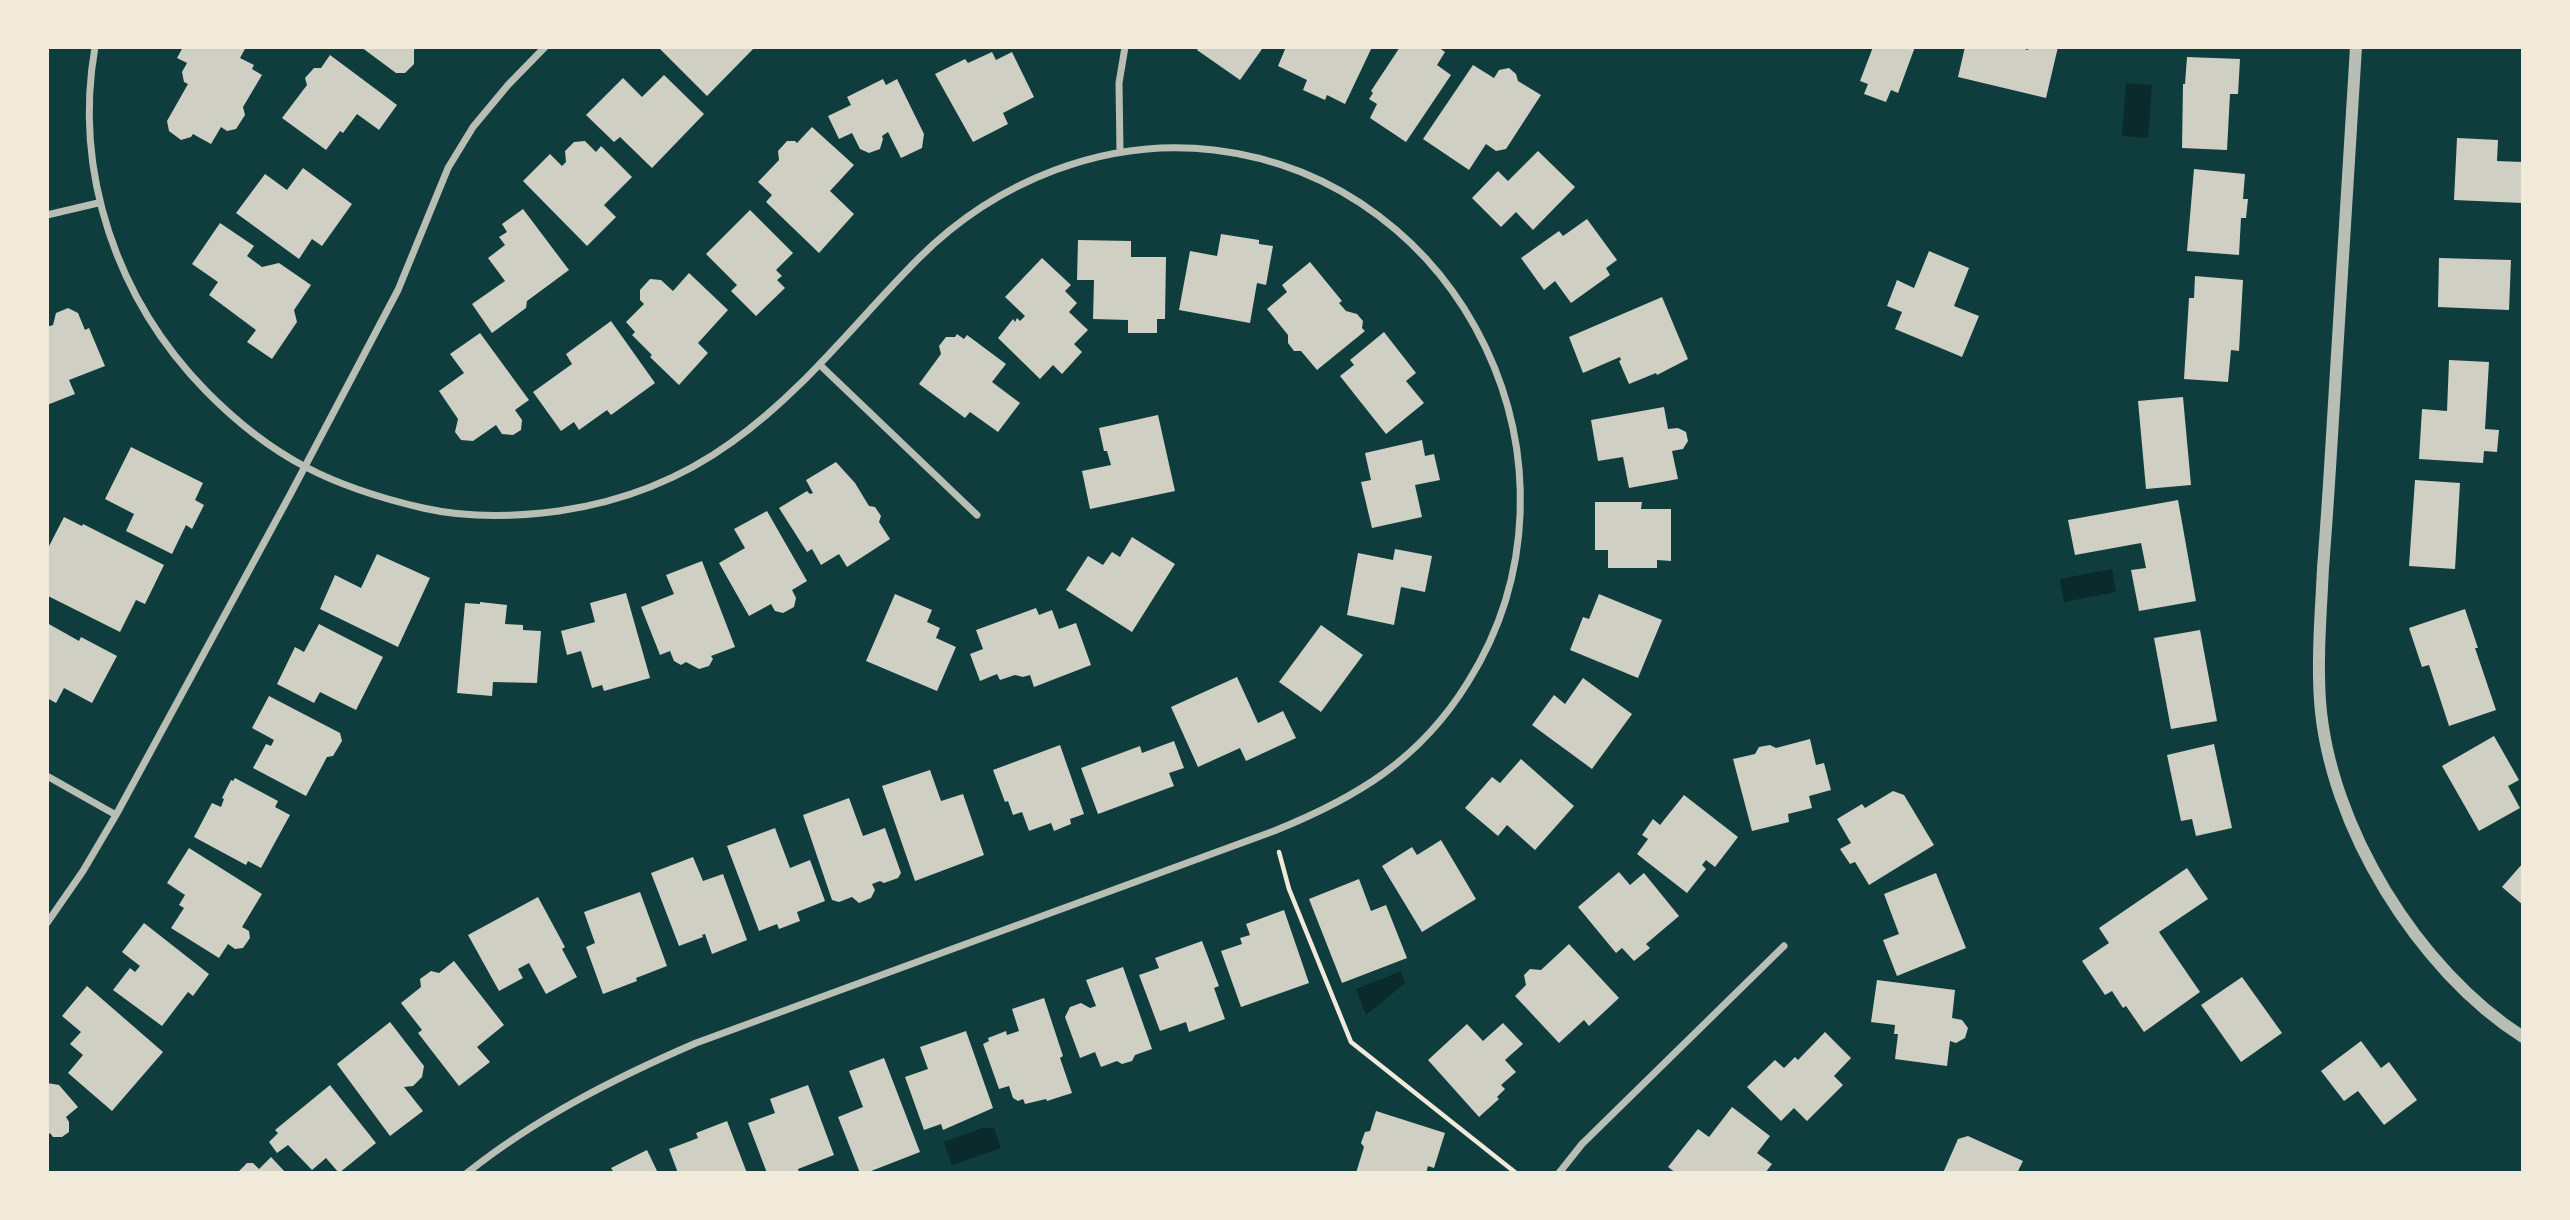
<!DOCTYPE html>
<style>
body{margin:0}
#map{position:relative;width:2570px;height:1220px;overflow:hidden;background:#0f3d3e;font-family:"PT Sans Narrow",sans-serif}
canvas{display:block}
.frame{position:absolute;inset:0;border:49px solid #f1e9da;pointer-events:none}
</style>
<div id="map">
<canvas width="2570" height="1220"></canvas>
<div class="frame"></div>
</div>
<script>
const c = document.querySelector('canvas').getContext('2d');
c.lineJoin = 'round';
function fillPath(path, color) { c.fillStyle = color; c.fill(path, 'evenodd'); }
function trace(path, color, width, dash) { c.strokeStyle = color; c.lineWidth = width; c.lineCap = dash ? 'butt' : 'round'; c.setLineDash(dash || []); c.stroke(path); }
fillPath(new Path2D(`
 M2126,83L2152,85L2148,138L2122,136Z
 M2112,569L2116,592L2064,602L2060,579Z
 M1401,971L1405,983L1366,1015L1356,989Z
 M982,1128H994L1001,1148L952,1165L944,1142Z`), '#0a2a2b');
fillPath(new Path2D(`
 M183,47H246L240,58L254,65L252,69L262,75L243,107L245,115L236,129L227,131L221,127L211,144L193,134L191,137L181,140L169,131L167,121L188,84L184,82L182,72L187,63L177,58Z
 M361,47H416L414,50V64L405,73H396Z
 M658,47H755L707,96Z
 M1199,47H1259L1262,49L1240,80L1197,50Z
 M1286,47H1372L1345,104L1327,95L1325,100L1303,90L1307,80L1278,66Z
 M1400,47H1438L1445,52L1437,65L1451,75L1406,142L1370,118L1377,104L1369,99L1373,93L1371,91Z
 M1873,47H1915L1898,93L1891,90L1886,102L1864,94L1868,84L1860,81Z
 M1965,47H2017L2028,50L2029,47H2058L2046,98L1958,77Z
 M992,52L996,60L1012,52L1034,97L1003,113L1008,124L973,142L935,74L965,59L968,63Z
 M330,55L397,105L379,130L357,114L343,133L340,131L326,150L282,118L307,85L305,78L314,68H321Z
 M2187,57L2240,59L2238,94H2230L2227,150L2182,148L2183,84H2185Z
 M1473,65L1494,78L1499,70L1509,68L1516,74L1518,81L1541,95L1506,149L1496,151L1486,144L1469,170L1423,139Z
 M664,75L704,114L652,168L620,137L614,142L586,115L623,78L642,97Z
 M883,79L886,85L897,79L924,134L922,148L901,158L888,132L882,136L883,139L880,149L869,153L860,149L852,133L839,139L828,116L851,105L847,97Z
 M812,127L854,165L830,191L854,214L819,253L766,202L772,195L758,182L779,160L778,151L787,141H795L797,143Z
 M2457,138L2498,140L2497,161L2523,162V203L2454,200Z
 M585,141L596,152L601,146L632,177L604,205L616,217L587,246L523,181L550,154L562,166L566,162L565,151L574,142Z
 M1538,151L1575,187L1533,230L1516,212L1501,227L1472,198L1498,171L1508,181Z
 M303,168L352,204L322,246L312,239L299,259L236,213L265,174L287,190Z
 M2194,169L2245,174L2243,199H2248L2246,218H2241L2239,255L2187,251Z
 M523,209L569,270L527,301L526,308L492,333L472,304L505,281L488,258L505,245L499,237L507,232L502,224Z
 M750,210L793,253L776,270L782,276L777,280L785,288L756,316L731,291L737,285L706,254Z
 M1587,219L1617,260L1606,268L1610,275L1571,303L1555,281L1544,290L1521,258L1559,231L1563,236Z
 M220,223L254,246L247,256L262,267L279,263L311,285L294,310L297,322L272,359L247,342L256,330L209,295L218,282L192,264Z
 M1221,234L1259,240V244L1273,246L1266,285L1257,283L1250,323L1179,310L1190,251L1217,256Z
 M1078,240L1131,241V257H1166L1165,319H1157V333H1128V320L1093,319L1094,280H1077Z
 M1929,251L1969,268L1954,306L1979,316L1962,357L1895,329L1902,312L1887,306L1897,280L1914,288Z
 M1042,258L1071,285L1065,291L1077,303L1069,312L1088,330L1074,344L1082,352L1062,374L1053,365L1040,379L998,338L1013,319L1015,322L1017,318L1020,321L1025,316L1005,297Z
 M2439,258L2511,260L2509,310L2438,307Z
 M1310,262L1342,301L1339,303L1346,311L1357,314L1363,321L1362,328L1365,331L1317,370L1301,351H1294L1288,343V335L1267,309L1287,292L1282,285Z
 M689,273L728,310L698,343L708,353L679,385L650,357L652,355L632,335L635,332L626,322L644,304L640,300V290L650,279L661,280L673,291Z
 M2195,276L2243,280L2239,351L2231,350L2228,382L2184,379L2189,298H2194Z
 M1662,297L1688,359L1657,375L1656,373L1629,384L1619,361L1621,360L1620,357L1583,373L1569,337Z
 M68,308L78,313L85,330L89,328L105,366L69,380L75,394L47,405V327L53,325L56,313Z
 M611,321L655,383L611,415L607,410L579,430L574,422L561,431L533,392L572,364L566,354Z
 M1384,332L1416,373L1406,381L1424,403L1386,434L1340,376L1354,365L1350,360Z
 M480,333L529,400L515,410L522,420L521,430L513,435L502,434L496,425L473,441L461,440L455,432L458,419L439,391L464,373L450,354Z
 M957,334L964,339L967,335L1006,364L992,382L1020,403L998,432L970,412L965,418L919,384L941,354L939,346L946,337H955Z
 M2449,360L2489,362L2485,429L2499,430L2497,452L2484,451L2483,463L2419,459L2422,409L2447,411Z
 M2183,397L2191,485L2146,489L2138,401Z
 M1664,407L1668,429L1678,428L1686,432L1688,441L1683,449L1672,451L1678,479L1629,488L1623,457L1598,461L1591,420Z
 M1158,415L1175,491L1090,509L1082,471L1111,465L1107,451H1104L1099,428Z
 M1422,440L1425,456L1434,454L1440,480L1415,485L1422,517L1372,528L1361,482L1371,480L1365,453Z
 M131,447L203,483L195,500L204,505L192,529L186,525L172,554L126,531L134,514L105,499Z
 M836,462L855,483L869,506L875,507L881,516L879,522L890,539L847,567L839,554L821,565L812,549L807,552L779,508L807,491L810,494L813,493L806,480Z
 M2415,480L2460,483L2455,569L2409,566Z
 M2178,500L2196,601L2139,611L2131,570L2146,568L2141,543L2075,555L2068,520Z
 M1595,502H1642L1641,509H1671V561L1657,560V568H1608V550H1595Z
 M767,511L807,581L792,590L796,598L794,607L783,613L775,611L771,604L749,616L719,563L745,548L734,529Z
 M64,517L82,526L83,524L164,565L145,604L136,600L120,632L48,596L47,550Z
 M1132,537L1175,564L1132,632L1066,590L1088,556L1103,565L1112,552L1120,557Z
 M1395,549L1432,556L1425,592L1401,587L1394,625L1347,615L1358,553L1393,560Z
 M377,554L430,578L398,647L320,609L335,575L361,588Z
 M702,561L735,647L711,656L713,659L709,666L699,669L686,662L681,665L674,661L670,651L660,655L641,607L674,594L666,575Z
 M626,593L650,678L604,691L602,685L592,688L581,651L567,655L561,631L595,622L590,603Z
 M895,594L932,610L927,622L940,628L936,638L956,647L937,691L866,661Z
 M1599,594L1662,620L1638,678L1570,650L1583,617L1589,619Z
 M480,602L507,605L505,624L523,625V630L541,631L537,683L493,682L492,696L457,693L465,603L480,604Z
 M1036,608L1039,615L1052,610L1059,629L1076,623L1091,665L1034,687L1030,675L1023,677L1015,675L1000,680L997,674L980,681L970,654L983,649L976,630Z
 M2465,609L2478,648H2475L2496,710L2449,726L2429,665L2422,667L2409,628Z
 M47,623L79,641L81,637L117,656L92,703L64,688L56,703L47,698Z
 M319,624L383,657L356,710L320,692L314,703L277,684L295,647L304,652Z
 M1321,625L1363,655L1321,712L1279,682Z
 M2200,630L2217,721L2171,729L2154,638Z
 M1237,677L1258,723L1283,711L1296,738L1246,761L1240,748L1198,767L1171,707Z
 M1583,678L1632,714L1592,769L1532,725L1554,695L1565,704Z
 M269,696L340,733L342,741L333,756L327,757L306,796L253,768L266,744L271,746L274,740L252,728Z
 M2494,736L2519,780L2508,786L2520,808L2479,831L2442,766Z
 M1810,739L1816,765L1824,763L1831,790L1809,796L1812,808L1788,814L1789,822L1752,831L1733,759L1755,754L1759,747L1770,745L1776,748Z
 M1174,741L1184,768L1169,773L1174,786L1098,814L1081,768L1140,746L1142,753Z
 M2214,744L2232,828L2196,836L2192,819L2181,821L2167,755Z
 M1060,745L1084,814L1070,819L1071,824L1054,831L1051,823L1029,831L1022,812L1013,815L1008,801L1005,802L993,770Z
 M1521,759L1574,806L1535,850L1507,825L1498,836L1465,808L1492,777L1500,783Z
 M930,770L941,801L963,794L984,855L915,881L882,786Z
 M235,778L278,801L275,807L290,815L261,868L248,861L246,865L194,837L212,803L221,807L224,799L222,798L231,780L233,781Z
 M1893,791L1904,795L1934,845L1869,885L1855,862L1850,864L1840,849L1851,843L1837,819L1862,804L1865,808Z
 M1684,795L1738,837L1715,867L1706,860L1702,865L1706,869L1687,893L1637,854L1648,839L1642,835L1653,819L1660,825Z
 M849,798L863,836L885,828L901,873L898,878L884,883L880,881L872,884L875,890L871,898L859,903L852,897L839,902L832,900L803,815Z
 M775,828L790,868L810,860L825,901L797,912L800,921L779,929L777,924L759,931L727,846Z
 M1441,840L1476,899L1422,932L1382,866L1412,847L1417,855Z
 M189,848L262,894L242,927L249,931L250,938L243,948L235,949L228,944L219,958L171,928L184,908L179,905L185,895L167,883Z
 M693,857L703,881L723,874L747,940L712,954L705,934L702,935L703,937L679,946L651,873Z
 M2523,863V905L2502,887Z
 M2187,868L2208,899L2159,932L2200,992L2144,1032L2126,1006L2123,1008L2112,991L2105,995L2082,961L2109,943L2099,928Z
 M1619,872L1630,885L1644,873L1679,916L1646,944L1650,948L1634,961L1622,948L1616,953L1578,907Z
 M1936,873L1966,948L1897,976L1883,940L1899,934L1884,894Z
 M1359,879L1371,911L1386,905L1407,958L1342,983L1309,899Z
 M640,892L667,966L636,978L637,981L603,994L586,947L595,943L584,912Z
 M538,897L565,947L562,949L577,977L546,994L529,963L518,969L523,978L499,991L468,935Z
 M1284,910L1309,983L1241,1007L1221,951L1242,944L1240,938L1250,935L1246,924Z
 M144,923L209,974L193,996L188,992L162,1026L113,990L130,968L135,972L140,966L122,952Z
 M1202,941L1219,986L1214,988L1225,1019L1189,1032L1186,1022L1160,1031L1139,975L1159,968L1155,958Z
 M1569,944L1619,998L1589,1026L1584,1020L1559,1043L1515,996L1526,985L1524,975L1530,969L1541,970Z
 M454,961L504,1025L477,1047L490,1062L459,1086L418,1033L422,1030L401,1003L421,987L420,979L431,971L439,973Z
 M1123,967L1152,1049L1135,1055L1132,1061L1122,1064L1117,1061L1101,1067L1095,1052L1080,1058L1065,1017L1070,1007L1081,1003L1090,1008L1096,1006L1086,980Z
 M2242,977L2282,1033L2241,1062L2201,1005Z
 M1877,980L1955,990L1952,1018L1962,1020L1968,1028L1965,1038L1956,1043L1950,1041L1947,1066L1895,1059L1898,1034H1894L1895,1025L1871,1022Z
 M87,986L163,1052L112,1111L68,1073L83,1055L70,1044L81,1032L62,1016Z
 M1044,998L1063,1056L1060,1058L1072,1093L1047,1101L1046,1099L1025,1104L1023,1099L1018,1101L1013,1098L1009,1086L999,1089L983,1044L989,1041L988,1038L1006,1031L1007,1035L1019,1031L1012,1009Z
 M390,1022L424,1066L422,1077L413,1086L404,1087L423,1111L390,1136L337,1064Z
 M1503,1023L1523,1044L1505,1060L1516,1072L1501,1085L1505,1089L1497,1097L1499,1099L1479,1117L1428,1060L1467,1024L1483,1041Z
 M966,1031L993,1108L943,1130L941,1124L924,1130L905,1077L928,1069L920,1047Z
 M1825,1032L1851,1058L1834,1076L1843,1085L1807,1121L1794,1108L1781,1121L1747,1087L1775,1060L1784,1068L1795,1057L1798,1060Z
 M2361,1041L2381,1068L2389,1062L2417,1100L2384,1125L2358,1091L2344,1101L2321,1071Z
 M884,1058L920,1152L866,1173H860L838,1117L863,1107L849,1071Z
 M47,1083L59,1085L78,1107L66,1117L69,1122V1132L62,1137H53L50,1133L47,1136Z
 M330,1085L376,1143L339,1173L326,1158L312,1170L288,1145L277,1153L269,1142L278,1133L275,1130Z
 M808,1085L834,1155L798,1169L799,1173H767L748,1123L775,1113L770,1099Z
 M1732,1107L1770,1136L1757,1153L1772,1164L1765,1173H1676L1668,1167L1698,1129L1709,1137Z
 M1376,1111L1445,1133L1434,1168L1428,1166L1426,1173H1356L1364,1147L1361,1143L1365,1132L1370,1131Z
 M727,1121L747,1173H678L669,1149L698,1138L696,1133Z
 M1968,1136L2023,1161L2017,1173H1943L1958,1139Z
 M647,1150L658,1173H614L611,1168Z
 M271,1157L286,1173H237L247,1163H253L259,1169Z`), '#cfcfc3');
trace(new Path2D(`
 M1279,852L1289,889L1351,1042L1516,1173`), '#f1e9da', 4.5);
trace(new Path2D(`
 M95,47C73,173 117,300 206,391C272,458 332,487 423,508C467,518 514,517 559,511C621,502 681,479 732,442C804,391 857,320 919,258C996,181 1105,137 1214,150C1465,180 1602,468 1468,682C1420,760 1356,798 1274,831L696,1043C615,1078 536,1118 467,1173
 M1120,152L1119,83L1125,47
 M47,215L98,203
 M820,365L977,515
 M47,776L116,815
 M47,923L83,871L116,815L291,493L398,290L448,168L473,127L508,85L545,47
 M1559,1173L1582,1144L1784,946`), '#b8beb3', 7);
trace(new Path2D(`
 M2356,47C2348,171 2341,295 2333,419C2330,469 2327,518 2323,568C2321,612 2317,657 2320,701C2329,826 2418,970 2523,1037`), '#b8beb3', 12);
</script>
